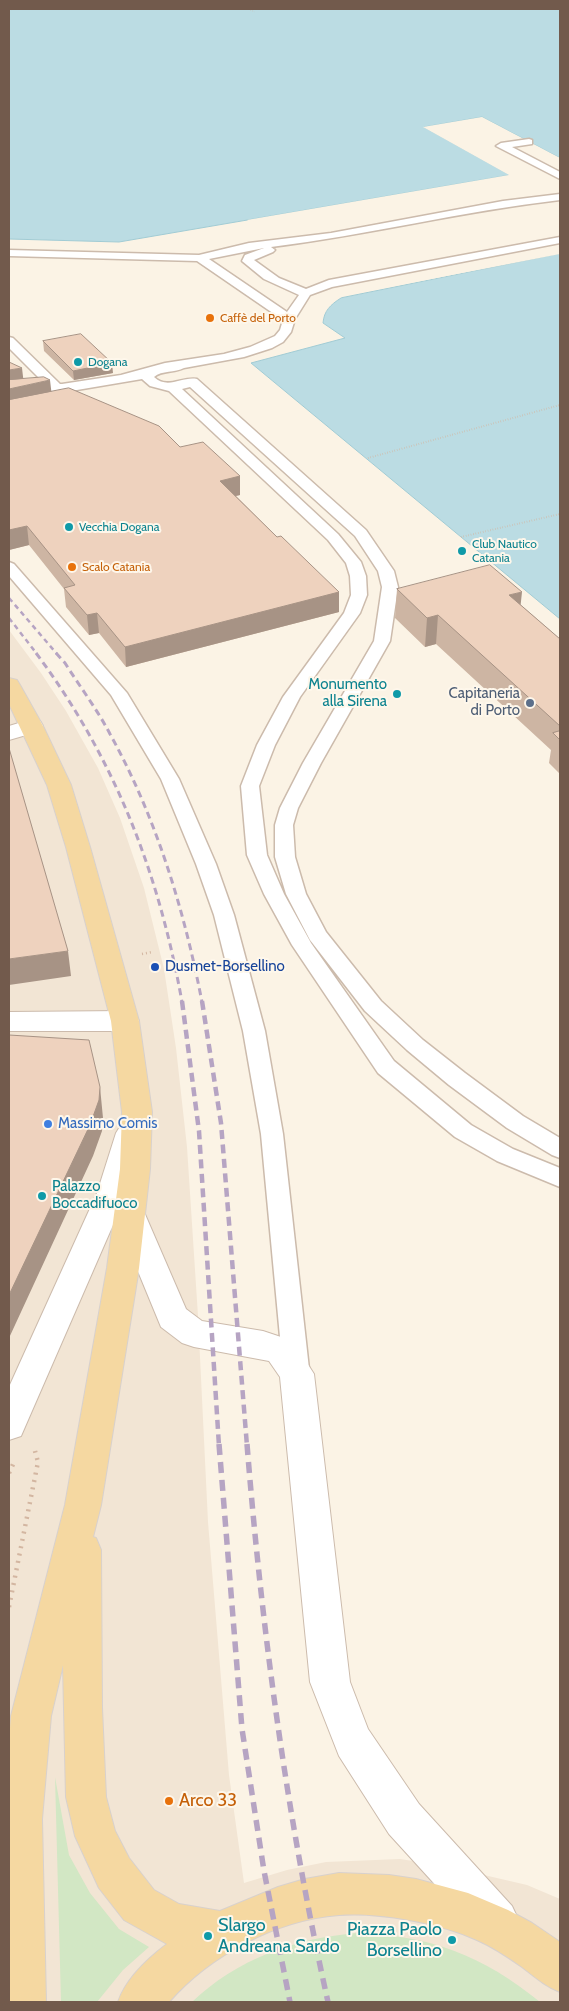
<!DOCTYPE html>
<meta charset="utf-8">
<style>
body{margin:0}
#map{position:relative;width:569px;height:2011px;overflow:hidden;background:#fbf3e5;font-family:Cabin,sans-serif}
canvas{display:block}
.frame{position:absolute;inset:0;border:10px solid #725a4c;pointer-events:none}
</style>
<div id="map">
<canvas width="569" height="2011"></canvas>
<div class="frame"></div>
</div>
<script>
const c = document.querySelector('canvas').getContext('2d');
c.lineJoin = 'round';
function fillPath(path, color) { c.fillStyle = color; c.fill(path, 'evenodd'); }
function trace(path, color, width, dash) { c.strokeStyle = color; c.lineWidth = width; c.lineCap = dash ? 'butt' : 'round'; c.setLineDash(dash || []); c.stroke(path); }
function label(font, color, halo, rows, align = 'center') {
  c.font = font + ' Cabin,sans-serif'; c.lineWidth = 4; c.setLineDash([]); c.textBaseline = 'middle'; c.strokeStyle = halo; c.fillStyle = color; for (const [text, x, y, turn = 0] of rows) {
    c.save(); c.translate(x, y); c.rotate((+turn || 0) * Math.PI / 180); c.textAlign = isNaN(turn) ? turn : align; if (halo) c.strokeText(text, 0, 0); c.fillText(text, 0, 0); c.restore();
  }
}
fillPath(new Path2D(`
 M9,630L41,673L66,711L98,768L120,818L144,888L164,969L176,1048L187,1147L198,1316L208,1522L229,1775L244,1883L287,1870L326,1862L400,1859L445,1866L527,1885L560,1899V2002H9Z`), '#f2e5d4');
fillPath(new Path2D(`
 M55,1777L69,1855L90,1893L119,1929L149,1947L123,1970L97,2002H61Z
 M357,1933C429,1935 484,1956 540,2002H192C237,1959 296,1938 357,1933Z`), '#d2e7c4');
const water = new Path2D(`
 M9,9H560V158L482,117L424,127L510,175L119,242L9,239Z
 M560,254V619L251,363L345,338L323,323C324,311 330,305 341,298Z`);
fillPath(water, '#bbdce3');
trace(water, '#a1cbd4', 1);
fillPath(new Path2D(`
 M482,117L560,158V160L482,120L431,128L511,172L512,176L250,222L247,220L509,175L423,127Z
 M560,252V254L354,294L351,292Z`), '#fbf3e5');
const lane = new Path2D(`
 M529,139L532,140V144L512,147L560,172V179L496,146L501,143Z
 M560,194V200C463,211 368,235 271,247L275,250L273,252L254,260L279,278L306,289L329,280L560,237V243L332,287L310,295L295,319L291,332L283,342L272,348L244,357L184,368C175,373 162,370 154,377C168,390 182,376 197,379L366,530L394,571L398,587L390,641L321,763L298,808L293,825L295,857L306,894L326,932L381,1001L423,1040L465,1073L523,1116L560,1138V1158L552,1155L507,1128L449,1085L407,1050L365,1011L310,940L286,894L275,857V825L280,808L303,763L374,641L382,587L378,571L355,536L190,387L182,389L338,534L361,562L366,576L367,595L360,613L300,697L275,745L259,786L267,855L284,894L311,943L394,1061L471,1125L513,1149L560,1168V1187L497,1161L455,1137L378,1073L292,945L264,894L247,855L241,786L257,745L283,697L344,613L351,595L350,576L346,563L328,540L169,391L150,386L142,379L65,392L67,395L60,399L55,398L52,392L9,397V389L46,385L9,348V337L13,338L60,384H62L121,375L165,363L224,354L250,347L275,336L280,330L283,320L197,261L9,256V250L199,255L249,243L331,233L503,201ZM264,248L245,255L242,261L264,279L299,295L287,312L209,259Z
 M9,562L14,564L127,693L179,779L216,864L234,915L265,1031L283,1134L309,1369L305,1377L296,1380L287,1377L283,1369L261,1134L243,1031L214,915L196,864L161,779L111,695L9,576Z`);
const street = new Path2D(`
 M32,719L40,721L43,726L40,731L9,740V726Z
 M125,1011L135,1014L139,1021L135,1028L125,1031H9V1012Z
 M131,1122L141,1125L146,1133L123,1203L130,1201L141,1205L186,1309L202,1321L263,1331L293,1341L314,1374L350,1682L368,1729L419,1804L512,1906L519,1921L512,1936L497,1943L482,1936L389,1834L339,1756L310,1682L280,1377L269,1361L194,1347L182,1343L161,1327L116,1218L21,1436L9,1440V1387L97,1193L116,1133L121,1125Z`);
const primary = new Path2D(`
 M9,678L17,680L20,685L43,726L71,785L90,847L139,1021L152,1112L150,1169L139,1268L101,1505L93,1537L96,1538L101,1550L102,1708L106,1797L115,1831L129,1858L154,1890L179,1904L220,1911L278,1887L305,1879L339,1873L389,1875L416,1879L468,1893L508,1910L532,1923L560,1942V1992C545,1986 535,1977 522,1967C508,1957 493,1947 477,1940C440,1923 379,1912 339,1915C276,1920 210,1955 169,2002H118C126,1979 147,1959 167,1944L124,1920L99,1888L75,1836L66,1797L63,1665L51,1716L42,1819L46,2002H9V1739L11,1716L65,1505L107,1268L120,1169L122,1112L111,1021L66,847L47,785L9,704Z`);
trace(lane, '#ccbbac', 3);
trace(street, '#ccbbac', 2);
trace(primary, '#d8d1cd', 2);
trace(new Path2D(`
 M248,9L255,12
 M9,10L15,9`), '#d3b6a1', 1, [0.5, 2]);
trace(new Path2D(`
 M368,458L560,405
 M461,537L560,514`), '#d3b6a1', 2, [0.5, 2]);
trace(new Path2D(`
 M142,954L152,952`), '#d3b6a1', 2.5, [1, 3]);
trace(new Path2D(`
 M9,1473L15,1460
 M9,1607L38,1462L35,1451`), '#d3b6a1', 4.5, [2, 5.5]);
fillPath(lane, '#fff');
fillPath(street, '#fff');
fillPath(primary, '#f5d8a1');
trace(new Path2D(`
 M9,598L57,654
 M9,618L37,654`), '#b6a4c3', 2.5, [5, 4]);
trace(new Path2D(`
 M36,653C115,759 159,873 182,1002
 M56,653L65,663C80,687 97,709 110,734C156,817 184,909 202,1002`), '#b6a4c3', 3, [7, 4.5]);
trace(new Path2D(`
 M182,1001L199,1131L219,1446
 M202,1001L221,1123L247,1446`), '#b6a4c3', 4.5, [9, 5.5]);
trace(new Path2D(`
 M219,1444L242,1729L264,1871L290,2002
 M247,1444C262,1632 287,1818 328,2002`), '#b6a4c3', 5.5, [11, 7]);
fillPath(new Path2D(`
 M43,341L113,373L74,380L44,351Z
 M9,389L51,391L180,447L240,476V495L236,496L277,537L339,592V612L126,667L99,633L89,635L66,607L64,589L29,545L9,550Z
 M397,589L521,605L560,639V774L549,763L551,750L436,644L425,647L395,618Z`), '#cdb5a3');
fillPath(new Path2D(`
 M112,363L113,373L74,380L73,371Z
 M22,368L24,385L9,388V370Z
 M50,380L52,397L9,407V389Z
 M240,476V495L221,499L220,481Z
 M27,526L29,545L9,550V530Z
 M339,592V612L126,667L125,647Z
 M522,592L519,620L509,595Z
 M97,613L99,633L89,635L87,615Z
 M438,615L436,644L425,647L427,618Z
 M68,951L71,976L9,985V959Z
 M100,1087L103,1118L102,1131L93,1156L9,1338V1295Z`), '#a79385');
const building = new Path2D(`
 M81,334L112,363L73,371L43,341Z
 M9,362L22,368L9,370Z
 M44,377L50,380L9,389V380Z
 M69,388L159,426L180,447L203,442L240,476L220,481L277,537L281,536L339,592L125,647L97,613L87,615L64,588L75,585L27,526L9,530V400Z
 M490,565L522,592L509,595L560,639V726L438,615L427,618L397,589Z
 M560,731V740L553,733Z
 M9,748L68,951L9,959Z
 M9,1035L89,1040L100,1087L99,1100L90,1125L9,1295Z`);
fillPath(building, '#eed2be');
trace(building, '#a79385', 1);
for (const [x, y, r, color] of [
 [210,318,5,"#e8710a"],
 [78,362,5,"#0f9aa8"],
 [69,527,5,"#0f9aa8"],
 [462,551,5,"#0f9aa8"],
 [72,567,5,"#e8710a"],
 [397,694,5,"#0f9aa8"],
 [530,703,5,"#5c6f8a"],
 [155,967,5,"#1a4fb4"],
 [48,1124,5,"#3f7fe0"],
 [42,1196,5,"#0f9aa8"],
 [169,1801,5,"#e8710a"],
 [208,1936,5,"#0f9aa8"],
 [452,1940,5,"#0f9aa8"]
]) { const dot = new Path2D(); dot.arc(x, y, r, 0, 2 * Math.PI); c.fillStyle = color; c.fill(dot); trace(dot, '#fef7eb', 2); }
label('12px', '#c56008', '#fef7eb', [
 ["Caffè del Porto",220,318],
 ["Scalo Catania",82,567]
], 'left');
label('12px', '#0d838f', '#fef7eb', [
 ["Dogana",88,362],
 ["Vecchia Dogana",79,527],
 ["Club Nautico",472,544],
 ["Catania",472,558]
], 'left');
label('15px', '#0d838f', '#fef7eb', [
 ["Monumento",387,685],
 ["alla Sirena",387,702],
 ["Palazzo",52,1187,"left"],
 ["Boccadifuoco",52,1204,"left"]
], 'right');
label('15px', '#4e5e75', '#fef7eb', [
 ["Capitaneria",520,694],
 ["di Porto",520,711]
], 'right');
label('15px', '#164399', '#fef7eb', [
 ["Dusmet-Borsellino",165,967]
], 'left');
label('15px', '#366cbe', '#fef7eb', [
 ["Massimo Comis",58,1124]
], 'left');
label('18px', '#c56008', '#fef7eb', [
 ["Arco 33",179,1801]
], 'left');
label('18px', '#0d838f', '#fef7eb', [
 ["Slargo",218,1926],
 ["Andreana Sardo",218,1947],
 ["Piazza Paolo",442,1930,"right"],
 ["Borsellino",442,1951,"right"]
], 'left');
</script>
